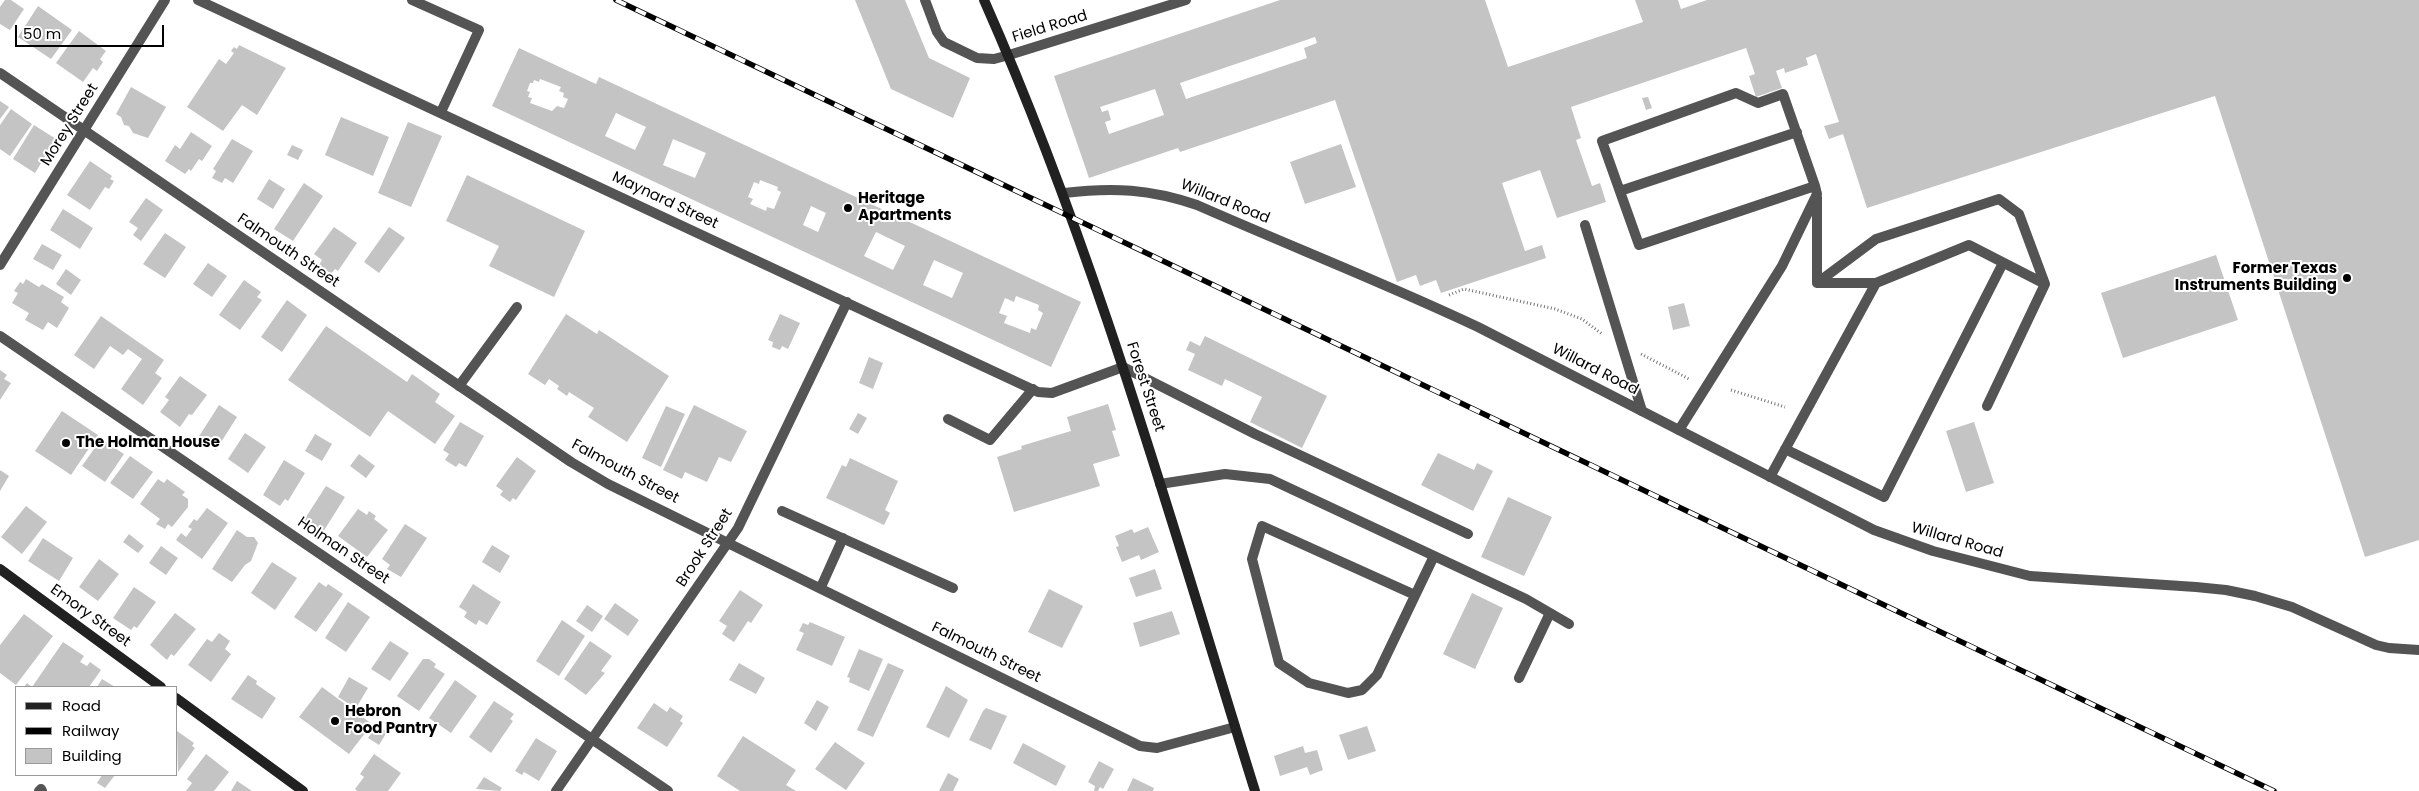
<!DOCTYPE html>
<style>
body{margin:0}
#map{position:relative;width:2419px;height:791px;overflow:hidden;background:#fff;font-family:Poppins,sans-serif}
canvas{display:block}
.legend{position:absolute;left:15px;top:686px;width:162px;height:90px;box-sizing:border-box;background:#fff;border:1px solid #999;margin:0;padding:6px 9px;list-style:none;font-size:15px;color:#000}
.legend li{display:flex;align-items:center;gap:10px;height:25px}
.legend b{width:25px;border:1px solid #999}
.scale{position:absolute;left:15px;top:25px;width:149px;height:22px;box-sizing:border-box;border:2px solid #000;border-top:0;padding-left:6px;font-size:15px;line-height:18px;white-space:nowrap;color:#000;-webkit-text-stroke:4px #fff;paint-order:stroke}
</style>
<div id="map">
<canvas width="2419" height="791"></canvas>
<ul class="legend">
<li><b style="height:6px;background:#212121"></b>Road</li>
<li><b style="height:6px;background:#000"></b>Railway</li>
<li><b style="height:14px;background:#c4c4c4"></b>Building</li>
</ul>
<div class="scale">50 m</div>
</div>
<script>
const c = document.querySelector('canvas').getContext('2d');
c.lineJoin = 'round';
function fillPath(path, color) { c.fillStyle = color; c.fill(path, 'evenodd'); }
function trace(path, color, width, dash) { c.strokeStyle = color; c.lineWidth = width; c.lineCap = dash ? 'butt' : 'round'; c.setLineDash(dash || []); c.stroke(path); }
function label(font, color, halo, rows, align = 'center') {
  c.font = font + ' Poppins,sans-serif'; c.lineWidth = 4; c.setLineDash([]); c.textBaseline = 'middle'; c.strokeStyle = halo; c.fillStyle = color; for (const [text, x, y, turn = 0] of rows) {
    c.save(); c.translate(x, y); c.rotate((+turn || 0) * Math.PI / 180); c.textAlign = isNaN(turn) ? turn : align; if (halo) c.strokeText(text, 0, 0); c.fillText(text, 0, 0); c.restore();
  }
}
fillPath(new Path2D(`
 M5,0H11L24,9L10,30L0,24V7Z
 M855,0H905L929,58L970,78L953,118L891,89Z
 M1280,0H1485L1508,67L1643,22L1635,0H1678L1681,9L1707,0H2419V540L2365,557L2215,96L1867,208L1843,134L1829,139L1824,126L1839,122L1816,54L1806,58L1808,65L1785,73L1784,68L1776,71L1782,88L1756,97L1749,76L1755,74L1746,48L1571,107L1581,138L1576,140L1592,186L1600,183L1606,202L1557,218L1540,170L1502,183L1525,251L1542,245L1546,258L1441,293L1436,280L1420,286L1416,275L1397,282L1335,100L1180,152L1178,148L1089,178L1054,76ZM1315,37L1317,43L1304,48L1307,58L1186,99L1180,83ZM1155,89L1164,115L1109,134L1105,122L1111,120L1108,110L1102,112L1100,107Z
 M38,6L72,30L51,59L18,37Z
 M79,31L106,51L100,59L103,62L97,71L93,68L83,82L56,63Z
 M239,45L286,68L257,115L242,105L223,131L187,107L219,59L226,64L234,53L231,51L234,47L237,49Z
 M519,48L596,84L599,77L1081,302L1051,367L492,106ZM540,79L561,87L559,91L564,93L563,97L568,99L564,108L557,106L552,111L530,103L532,98L528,97L530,92L527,91L530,83H533L534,80L539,82ZM616,113L646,127L635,150L605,136ZM673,139L706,153L695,178L663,165ZM760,180L778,187L777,190L781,192L774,209L767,207L766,211L750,204L753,199L748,197L754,182L759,184ZM811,206L826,213L818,232L803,225ZM876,232L905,246L893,270L864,256ZM934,260L963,273L952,298L923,285ZM1016,296L1039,305L1038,310L1043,313L1036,330L1031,328L1030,333L1004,323L1007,316L999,313L1005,298L1014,302Z
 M131,87L166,107L148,138L133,133L129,126L124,125L121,117L116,114Z
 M1648,97L1652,108L1646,110L1642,98Z
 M0,101L9,107L0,119Z
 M11,109L32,124L10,156L0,149V125Z
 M341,117L389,137L373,176L325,155Z
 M408,122L442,136L411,207L378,193Z
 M34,125L56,139L35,173L13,159Z
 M191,132L212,146L202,161L199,159L191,171L189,169L185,174L165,161L175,145L180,149Z
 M232,139L253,151L233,183L225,178L222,183L212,178L216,171L213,169Z
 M1341,144L1356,187L1305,204L1290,162Z
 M292,145L303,150L298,160L287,155Z
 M90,161L112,176L110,179L114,181L109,189L105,187L90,210L67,195Z
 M467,175L585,231L554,297L489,266L499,246L446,221Z
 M269,179L285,189L273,209L257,199Z
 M304,183L323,196L293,241L274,229Z
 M146,198L163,210L141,241L133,235L138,228L129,222Z
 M63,209L93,228L80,249L50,230Z
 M334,227L357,243L338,271L335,269L331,274L319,265L322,260L314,254Z
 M389,227L405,238L379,273L364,262Z
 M165,233L186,247L165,278L143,264Z
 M42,244L62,255L53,270L33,259Z
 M2216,255L2238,320L2123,358L2101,293Z
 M208,263L227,276L212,297L193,284Z
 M66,269L81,280L71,295L56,284Z
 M26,279L39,287L42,284L64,297L61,302L69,308L57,328L48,322L43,330L25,320L29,313L12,303L18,293L14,291L20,282L23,284Z
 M244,280L261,292L257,297L262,300L240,330L219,315Z
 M287,300L307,315L282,352L261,337Z
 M1684,303L1690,326L1673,330L1668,307Z
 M566,314L597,334L599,330L669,376L627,442L588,417L594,408L569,392L567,396L557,389L559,386L549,379L545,385L528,374Z
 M780,314L800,323L788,349L782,346L780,350L772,347L773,342L768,340Z
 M101,316L164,360L155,373L162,378L143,405L121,389L142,359L128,349L123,355L110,346L94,369L74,355Z
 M326,326L407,382L412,374L440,394L435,402L455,416L435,444L388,411L370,437L288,380Z
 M1205,336L1327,396L1302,448L1250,422L1262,397L1225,379L1222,386L1188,370L1195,354L1186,350L1190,341L1200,346Z
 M869,357L883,363L873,389L859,383Z
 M0,370L7,375L4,379L11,383L0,400Z
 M180,376L207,395L192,415L189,414L180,427L160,412L169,400L165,397Z
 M1108,404L1116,430L1112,431L1120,456L1093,464L1100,486L1014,512L997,457L1022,449L1021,446L1071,431L1067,417Z
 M219,405L237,417L216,450L198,438Z
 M694,405L747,431L731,462L719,457L707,482L685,472L682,479L663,470Z
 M666,406L685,414L661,467L642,458Z
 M62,411L98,435L71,475L35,451Z
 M858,413L867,418L858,434L849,429Z
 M460,422L484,436L466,467L459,463L456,467L445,460L449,454L443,450Z
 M1974,422L1994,483L1966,492L1946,431Z
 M245,433L266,447L248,473L228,459Z
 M315,434L332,444L322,461L305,451Z
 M101,439L124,454L105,482L82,466Z
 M1438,453L1474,470L1477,463L1493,471L1473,511L1421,485Z
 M359,454L375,466L366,478L350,466Z
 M130,456L153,472L133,499L110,483Z
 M517,457L536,471L516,500L513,498L510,502L500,495L503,491L496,486Z
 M850,458L898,481L885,510L890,513L884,525L826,498L842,465L846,467Z
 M284,460L305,473L288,501L285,499L280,506L263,495Z
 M0,470L9,476L0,491Z
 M158,479L164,483L167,479L185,492L182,495L188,499V507L172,527L168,524L165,529L156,524L160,519L140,504Z
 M326,486L345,497L323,532L304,520Z
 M1508,497L1552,517L1524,576L1481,557Z
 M26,506L47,522L22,554L1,537Z
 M207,508L228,523L202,559L176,540L181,533L186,537L192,529L188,527L194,519L197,521Z
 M358,509L367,515L369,511L376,516L374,519L388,530L367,557L338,536Z
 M405,524L427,538L401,577L387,569L390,565L382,559Z
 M1148,527L1159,552L1141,560L1139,555L1122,562L1116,547L1119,546L1115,536L1132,529L1134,533Z
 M237,530L247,537H254L258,543L251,561L245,565L232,582L212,569Z
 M129,534L144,546L138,553L123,542Z
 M43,538L73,558L59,581L28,561Z
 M492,545L510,556L500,573L482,562Z
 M161,546L178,558L166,575L149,563Z
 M99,559L119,574L98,601L79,587Z
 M272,562L297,578L275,610L251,593Z
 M1155,569L1162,589L1136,597L1129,578Z
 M319,582L326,587L328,584L343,594L316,632L294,617Z
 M473,584L501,602L487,625L479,620L476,625L464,617L467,612L459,607Z
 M134,587L156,602L137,628L134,626L131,630L113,618Z
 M1049,589L1083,606L1062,648L1028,632Z
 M740,590L763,605L751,623L748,621L734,642L722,634L727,626L719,621Z
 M1472,593L1503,608L1475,669L1443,654Z
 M348,602L370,617L346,652L325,638Z
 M615,603L639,620L628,636L604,619Z
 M587,605L603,616L592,632L576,621Z
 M1172,611L1180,634L1140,647L1133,623Z
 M175,613L196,629L174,656L171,654L167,660L150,645Z
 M24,614L53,636L16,685L0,673V645Z
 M562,620L585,636L559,676L536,661Z
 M810,622L845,637L832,666L796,650L804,633L799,631L803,623L808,625Z
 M219,633L230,641L225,649L231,654L211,682L188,665L207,639L212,642Z
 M390,641L409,653L390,681L371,669Z
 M590,641L612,656L601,671L605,673L586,695L564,679Z
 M63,642L84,656L80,662L87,666L90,662L101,670L89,687H24L27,683L32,687Z
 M859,649L883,659L869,691L849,682L850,678L847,677Z
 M423,659H429L436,664L434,667L445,674L419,711L397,696Z
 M739,663L765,678L756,694L729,680Z
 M888,663L904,670L873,737L857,730Z
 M248,675L257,681L256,684L276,698L262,719L231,699Z
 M349,677L368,688L356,708L338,697Z
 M102,679L115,687H97Z
 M455,680L477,696L451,733L429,718Z
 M946,686L968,700L949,738L926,727Z
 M322,687L372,724L349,754L299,717Z
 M817,700L829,707L816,731L804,723Z
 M494,701L514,714L510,719L513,721L491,753L469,737Z
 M654,703L667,712L670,707L683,716L680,721L683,723L667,747L637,728Z
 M986,708L1007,716L991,750L969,740L983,711Z
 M377,725L387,732L379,745L368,738Z
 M1367,726L1376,751L1348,760L1339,735Z
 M177,731L194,743L192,746L195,748L178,772Z
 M743,736L796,770L786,785L796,791H740L717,776Z
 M536,738L557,751L539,781L524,772L522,775L515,771Z
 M835,742L865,763L846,790L815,769Z
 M1023,743L1066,766L1056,786L1013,763Z
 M1303,746L1305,753L1317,750L1323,770L1310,775L1307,767L1280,776L1274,756Z
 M206,754L229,772L214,791H186L192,783L187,779Z
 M374,754L401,773L388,791H357L355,789L364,777L360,774Z
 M1099,761L1114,769L1103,789L1100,787L1098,791H1094L1095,786L1088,782Z
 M948,773L959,779L953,791H939Z
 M102,775H115L105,788L97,783Z
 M484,777L502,788L500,791L476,789Z
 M1133,778L1154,788L1153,791H1127Z
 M237,781L252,791H231Z`), '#c4c4c4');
trace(new Path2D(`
 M1449,295L1464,289L1555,309L1582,319L1602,334
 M1641,354L1689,379
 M1731,390L1785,407`), '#767676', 3, [1, 2.5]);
trace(new Path2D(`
 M412,0L479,30L441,112
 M925,0L937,32L944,42L977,58L994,59L1009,55
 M1620,191L1797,132
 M1817,197V283H1876
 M1585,225L1642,411
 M1817,283L1876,239L1999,199L2019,214L2045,284
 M1123,367L1255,434L1468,534
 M459,386L517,307
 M948,419L990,440L1033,389
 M1679,430L1782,266L1817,194L1815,186L1783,94L1758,103L1736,93L1602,141L1639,245L1815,186
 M1785,449L1884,497L2003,263
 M1770,477L1876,283L1969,245L2045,284L1987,406
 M1160,484L1225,474L1270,479L1526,599L1569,624
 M782,511L953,588
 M821,587L843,538
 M1415,595L1262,526L1252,559L1279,663L1309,683L1348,693L1362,690L1377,675L1434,556
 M1519,678L1550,613
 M39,791L41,789L42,791`), '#545454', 10);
trace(new Path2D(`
 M198,0L1038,392L1052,393L1123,367
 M1009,55L1186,0
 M0,73L571,462L608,484L1140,746L1157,748L1235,727
 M1064,193C1113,187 1150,189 1197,205C1290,246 1385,283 1478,327L1874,530L1933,551L2030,576L2196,587L2226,590L2255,596L2292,607L2376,645L2389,648L2419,650
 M0,265L165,0
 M0,336L668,791
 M556,791L738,528L847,302`), '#545454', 10);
trace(new Path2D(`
 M984,0C1097,255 1172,525 1255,791
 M0,569L161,687
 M176,698L303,791`), '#212121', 10);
const rail = new Path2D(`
 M616,0L2274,791`);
trace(rail, '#000', 5.5);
trace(rail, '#fff', 4, [11]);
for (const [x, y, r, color] of [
 [848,208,5,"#000"],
 [2347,278,5,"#000"],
 [66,443,5,"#000"],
 [335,721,5,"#000"]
]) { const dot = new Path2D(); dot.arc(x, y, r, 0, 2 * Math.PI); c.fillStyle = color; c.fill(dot); trace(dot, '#fff', 2); }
label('15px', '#000', '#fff', [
 ["Field Road",1050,27,-17],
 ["Morey Street",70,125,-58],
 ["Maynard Street",665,201,25],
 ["Willard Road",1225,202,22],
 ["Falmouth Street",288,251,34],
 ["Willard Road",1595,370,27],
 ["Forest Street",1145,387,72],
 ["Falmouth Street",625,472,28],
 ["Willard Road",1957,541,16],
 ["Brook Street",705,548,-57],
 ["Holman Street",343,551,34],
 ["Emory Street",90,616,36],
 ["Falmouth Street",986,653,26]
]);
label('bold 15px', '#000', '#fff', [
 ["Heritage",858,199],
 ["Apartments",858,216],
 ["Former Texas",2337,269,"right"],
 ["Instruments Building",2337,286,"right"],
 ["The Holman House",76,443],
 ["Hebron",345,712],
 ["Food Pantry",345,729]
], 'left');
</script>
